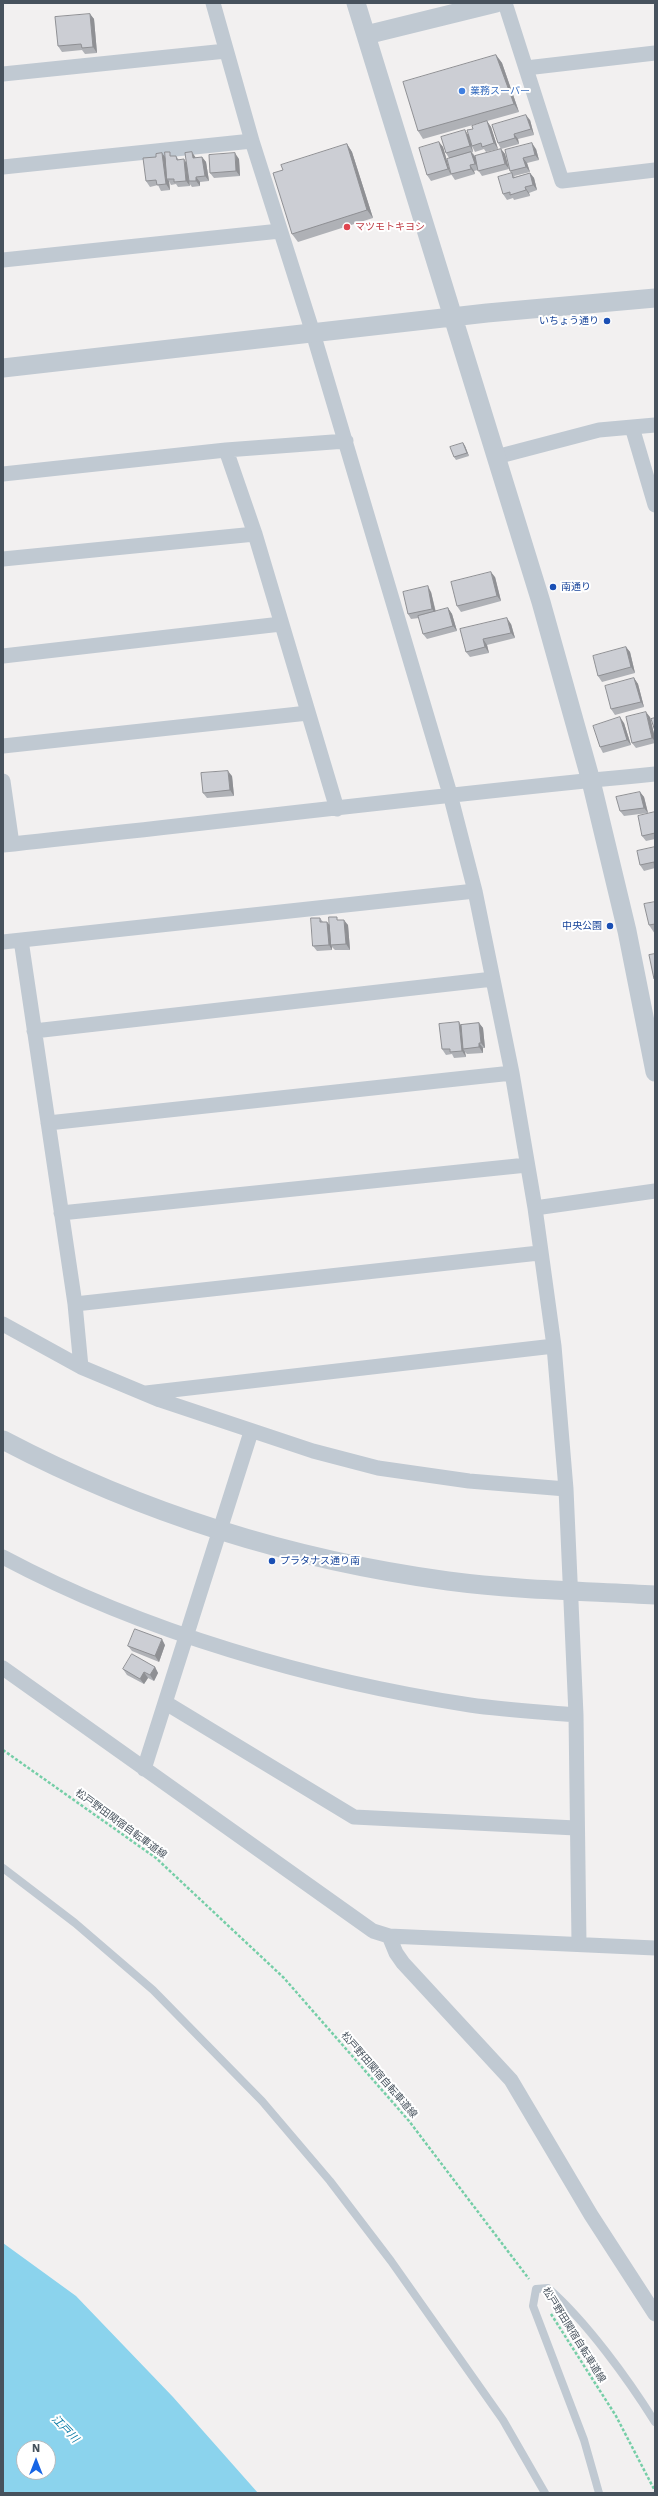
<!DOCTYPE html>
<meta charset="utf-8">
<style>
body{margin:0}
#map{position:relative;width:658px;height:2496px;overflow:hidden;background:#f2f0f0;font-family:"Work Sans",sans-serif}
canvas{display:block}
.frame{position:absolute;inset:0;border:4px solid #47525d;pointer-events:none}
.north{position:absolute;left:16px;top:2440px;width:40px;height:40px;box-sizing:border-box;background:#fff;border:1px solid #b5babe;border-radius:50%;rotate:0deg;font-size:11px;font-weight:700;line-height:16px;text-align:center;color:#47525d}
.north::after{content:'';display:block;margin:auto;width:14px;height:18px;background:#1765e5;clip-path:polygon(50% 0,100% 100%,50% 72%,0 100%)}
</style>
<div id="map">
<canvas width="658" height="2496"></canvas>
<div class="frame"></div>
<div class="north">N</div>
</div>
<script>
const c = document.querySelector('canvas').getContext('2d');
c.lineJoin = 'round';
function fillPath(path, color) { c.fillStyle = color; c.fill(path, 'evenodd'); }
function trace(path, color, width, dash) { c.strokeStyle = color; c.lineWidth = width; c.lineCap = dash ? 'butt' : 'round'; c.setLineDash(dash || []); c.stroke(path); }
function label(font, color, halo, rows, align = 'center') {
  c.font = font + ' "Work Sans","Noto Sans JP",sans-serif'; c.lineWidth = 4; c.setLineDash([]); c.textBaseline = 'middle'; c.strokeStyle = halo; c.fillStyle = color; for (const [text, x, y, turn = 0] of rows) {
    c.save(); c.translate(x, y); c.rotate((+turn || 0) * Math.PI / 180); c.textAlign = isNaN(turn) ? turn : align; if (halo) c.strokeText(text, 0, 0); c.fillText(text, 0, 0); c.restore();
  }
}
fillPath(new Path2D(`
 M3,2243L76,2296L173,2397L258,2493H3ZM24,2448H48V2472H24Z`), '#8bd3ed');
trace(new Path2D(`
 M3,1750L156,1858L284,1978L409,2121L529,2279
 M551,2314L616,2416L655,2491`), '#75cea7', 2.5, [3, 2]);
trace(new Path2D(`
 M3,1868L75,1923L153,1990L262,2101L330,2181L391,2261L503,2420L545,2493
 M599,2493L584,2440L533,2306L536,2289L548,2288C586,2321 628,2379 655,2422`), '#c0c9d2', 8);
trace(new Path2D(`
 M213,3L252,141L313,333L450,794L475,891L512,1073L535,1208L554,1346L566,1489L576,1715L579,1943
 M505,3L562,181L655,170
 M526,68L655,53
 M3,74L226,51
 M3,167L252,141
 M3,260L280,231
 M632,427L655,505
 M226,450L255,534L337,809
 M496,457L599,430L655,425
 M3,474L226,450L346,441
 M3,559L255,534
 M3,656L281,624
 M3,746L308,713
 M3,781L12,844
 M3,845C220,822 437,795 655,774
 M21,940L75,1304L81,1367
 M3,942L475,891
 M34,1031L493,979
 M48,1123L512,1073
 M535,1208L655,1191
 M61,1213L527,1165
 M75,1304L539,1253
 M3,1324L81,1367L160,1400L313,1451L378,1468L469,1481L566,1489
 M146,1393L554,1346
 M3,1557C144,1632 313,1681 470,1705C505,1710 541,1712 576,1715
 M3,1668L373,1931L389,1936L655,1948
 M166,1703L354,1817L576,1828
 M144,1769L251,1432
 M389,1936L396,1953L403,1963L511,2080L591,2215L655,2314`), '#c0c9d2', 15);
trace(new Path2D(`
 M356,3L541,602L591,781L627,931L655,1072
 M366,35L496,3
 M3,368L487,313L655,298
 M3,1440C142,1513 293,1560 448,1581C516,1590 586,1591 655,1595`), '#c0c9d2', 19);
fillPath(new Path2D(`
 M90,14L94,19L97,53L85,54L82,50L62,52L58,46Z
 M496,55L502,63L519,112L423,139L418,131Z
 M530,120L534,135L518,139L519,144L501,149L498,143Z
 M487,121L491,127L498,149L486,152L484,149L475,152L472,146L473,152H472L475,156L501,149L505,154L509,169L482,176L478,170L474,171L475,174L455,180L451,174L449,158L446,153L468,135L473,129Z
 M439,142L443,147L451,175L431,181L427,175Z
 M347,144L352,152L373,218L298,242L292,234L283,170Z
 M536,149L539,160L527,163L530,172L514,176L515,177L530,173L534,178L537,190L529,193L530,196L514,200L513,198L507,200L503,194L511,173L510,171L505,150Z
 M162,153L165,158L176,156L179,160L186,163L196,158L202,157L206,162L209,181L200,182V186L192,187L189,183L190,186L178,187L176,184L171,185L169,181L170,190L161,191L158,185L150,187L146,181L156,157Z
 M239,159L240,176L214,178L210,173Z
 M463,443L465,446L469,456L456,460L454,457Z
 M495,577L501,601L461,612L457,606Z
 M431,592L436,612L448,608L452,614L457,631L427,639L423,634L419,618L411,619L408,614Z
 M511,624L515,638L487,645L489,653L470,657L466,652L460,629Z
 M626,647L630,652L635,673L602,682L598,676Z
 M634,678L638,684L644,707L615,715L611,709Z
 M650,717L655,738V743L636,748L632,743Z
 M624,723L631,745L603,753L600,747Z
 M232,776L234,796L207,798L203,793Z
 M640,792L644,797L648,813L624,816L620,811Z
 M655,812V839L646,841L642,836Z
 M655,847V868L644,871L640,865Z
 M655,902V934L649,925Z
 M320,918L323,922H327L330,925L339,920L348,925L350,950H335L332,947V950L317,951L313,946Z
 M479,1023L483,1028L485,1048H483V1053L467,1054L465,1052L466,1057L454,1058L452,1054L446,1055L442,1049L461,1025Z
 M165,1645L159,1662L132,1651L128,1646Z
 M155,1667L158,1673L154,1681L148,1678L144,1684L127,1675L123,1669Z`), '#afb1b6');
fillPath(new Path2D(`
 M90,14L94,19L97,53L93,47Z
 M496,55L502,63L519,112L514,104Z
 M526,115L530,120L534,135L531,129Z
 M487,121L491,127L498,149L494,143Z
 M465,130L469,136L473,152L470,146Z
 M514,134L518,139L519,144L515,138Z
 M439,142L443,147L451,175L448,169Z
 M532,143L536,149L539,160L535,155Z
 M347,144L352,152L373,218L367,210Z
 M501,149L505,154L509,169L505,164Z
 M192,152L196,158H193Z
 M471,152L475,157L479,169L475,164Z
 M162,153L166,158L167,179L169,181L170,190L166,184Z
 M235,153L239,159L240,176L236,171Z
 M202,157L206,162L209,181L205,176Z
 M523,158L527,163L530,172L526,167Z
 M184,159L188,165L189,181L190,186L186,181Z
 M470,165L474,171L475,174L471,169Z
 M530,173L534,178L537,190L533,185Z
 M196,177L200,182V186L196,181Z
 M525,187L529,193L530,196L526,190Z
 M463,443L465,446L469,456L467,453Z
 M491,572L495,577L501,601L497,596Z
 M428,586L431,592L436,614L432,609Z
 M448,608L452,614L457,631L453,626Z
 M507,618L511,624L515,638L511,633Z
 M483,639L487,645L489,653L485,647Z
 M626,647L630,652L635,673L631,667Z
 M634,678L638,684L644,707L641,702Z
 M646,712L650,717L655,738V741L652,738Z
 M620,717L624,723L631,745L627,740Z
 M228,771L232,776L234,796L230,790Z
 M640,792L644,797L648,813L644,808Z
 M344,920L348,925L350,950L346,944Z
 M327,922L331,927V945L332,947V950L329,945Z
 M459,1022L463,1028V1049L465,1052L466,1057L462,1051Z
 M479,1023L483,1028L485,1048L481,1043Z
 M479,1043L483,1048V1053L479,1047Z
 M162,1639L165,1645L159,1662L155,1656Z
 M155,1667L158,1673L154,1681L150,1675Z
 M144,1672L148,1678L144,1684L140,1679Z`), '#8f9094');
const building = new Path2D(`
 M90,14L93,47L82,48L81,44L58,46L55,17Z
 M496,55L514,104L418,131L403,82Z
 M526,115L531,129L514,134L515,138L498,143L492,125Z
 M487,121L494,143L482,147L481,143L472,146L467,130L473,129L472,126Z
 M465,130L470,146L446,153L441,137Z
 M439,142L448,169L427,175L419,148Z
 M532,143L535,155L523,158L526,167L510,171L505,150Z
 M347,144L367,210L292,234L273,173L283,170L281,165Z
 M501,149L505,164L478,171L475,156Z
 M165,152H170V156H176L177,160L184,159L186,181L174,182V179H167Z
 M192,152L193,158L202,157L205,176L196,177V181H189L185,153Z
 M471,152L475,164L470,165L471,169L451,174L447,159Z
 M162,153L166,184L157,185L156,180L146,181L143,158L156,157V154Z
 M235,153L236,171L210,173L209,155Z
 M512,173L513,178L530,173L533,185L525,187L526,190L510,195V192L503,194L498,177Z
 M463,443L467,453L454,457L450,447Z
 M491,572L497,596L457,606L451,582Z
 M428,586L432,609L408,614L403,592Z
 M448,608L453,626L423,634L418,616Z
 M507,618L511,633L483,639L485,647L466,652L460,629Z
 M626,647L631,667L598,676L593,656Z
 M634,678L641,702L611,709L605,686Z
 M646,712L652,738L632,743L626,717Z
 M620,717L627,740L600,747L593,726Z
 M655,718V731L651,719Z
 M228,771L230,790L203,793L201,773Z
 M640,792L644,808L620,811L616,797Z
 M655,812V833L642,836L638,816Z
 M655,847V868L654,862L640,865L637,851Z
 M655,902V924L649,925L644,904Z
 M329,917H337V920H344L346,944L331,945Z
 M311,918H320V922H327L329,945L313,946Z
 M655,954V979H654L649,955Z
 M459,1022L462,1051L450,1052V1049H442L439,1024Z
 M479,1023L481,1043H479V1047L463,1049L461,1025Z
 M135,1629L162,1639L155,1656L128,1646Z
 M132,1654L155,1667L150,1675L144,1672L140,1679L123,1669Z`);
fillPath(building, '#ccced4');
trace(building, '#8f9094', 1);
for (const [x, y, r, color] of [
 [462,91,4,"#3f7fe0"],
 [347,227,4,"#e0444e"],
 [607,321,4,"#1a4fb4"],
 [553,587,4,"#1a4fb4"],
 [610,926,4,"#1a4fb4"],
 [272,1561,4,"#1a4fb4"]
]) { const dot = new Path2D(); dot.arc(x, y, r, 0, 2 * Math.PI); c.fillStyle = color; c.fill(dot); trace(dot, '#fff', 1.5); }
label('10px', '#366cbe', '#fff', [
 ["業務スーパー",470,91]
], 'left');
label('10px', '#be3a42', '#fff', [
 ["マツモトキヨシ",355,227]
], 'left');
label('10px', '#164399', '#fff', [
 ["いちょう通り",599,321],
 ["南通り",561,587,"left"],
 ["中央公園",602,926],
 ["プラタナス通り南",280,1561,"left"]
], 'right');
label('10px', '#47525d', '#fff', [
 ["松戸野田関宿自転車道線",121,1824,36],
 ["松戸野田関宿自転車道線",379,2075,49],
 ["松戸野田関宿自転車道線",574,2335,58]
]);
label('italic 11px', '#0b7ca5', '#fff', [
 ["江戸川",65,2429,46]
]);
</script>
